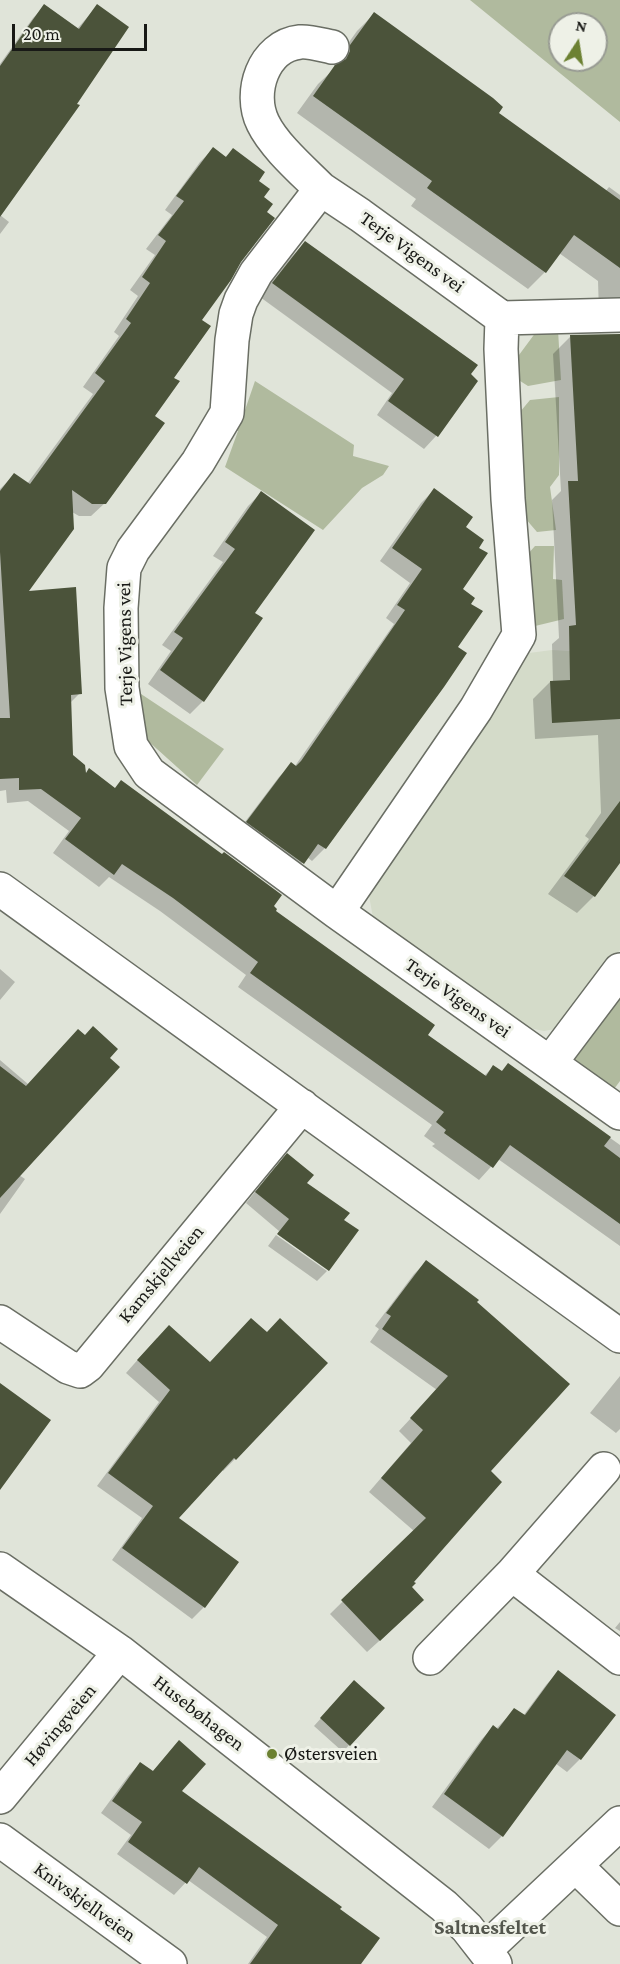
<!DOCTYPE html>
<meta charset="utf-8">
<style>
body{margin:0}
#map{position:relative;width:620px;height:1964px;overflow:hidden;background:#e0e4d9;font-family:"Crimson Pro",serif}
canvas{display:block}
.north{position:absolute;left:548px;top:12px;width:60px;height:60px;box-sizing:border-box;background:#eef1e7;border:2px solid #989b93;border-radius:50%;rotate:12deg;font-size:16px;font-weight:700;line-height:24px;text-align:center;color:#181916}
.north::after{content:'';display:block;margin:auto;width:21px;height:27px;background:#6c8132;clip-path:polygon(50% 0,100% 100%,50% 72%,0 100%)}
.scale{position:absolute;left:12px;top:24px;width:135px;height:27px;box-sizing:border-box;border:3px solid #181916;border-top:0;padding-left:8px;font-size:18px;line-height:21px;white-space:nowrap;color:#181916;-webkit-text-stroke:4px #eef1e7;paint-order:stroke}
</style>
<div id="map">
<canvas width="620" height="1964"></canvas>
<div class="north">N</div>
<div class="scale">20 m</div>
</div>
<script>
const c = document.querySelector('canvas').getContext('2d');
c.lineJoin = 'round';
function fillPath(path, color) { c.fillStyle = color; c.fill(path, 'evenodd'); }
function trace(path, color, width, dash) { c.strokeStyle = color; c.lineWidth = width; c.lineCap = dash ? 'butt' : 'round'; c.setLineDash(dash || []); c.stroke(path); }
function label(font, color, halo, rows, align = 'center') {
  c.font = font + ' "Crimson Pro",serif'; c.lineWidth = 6; c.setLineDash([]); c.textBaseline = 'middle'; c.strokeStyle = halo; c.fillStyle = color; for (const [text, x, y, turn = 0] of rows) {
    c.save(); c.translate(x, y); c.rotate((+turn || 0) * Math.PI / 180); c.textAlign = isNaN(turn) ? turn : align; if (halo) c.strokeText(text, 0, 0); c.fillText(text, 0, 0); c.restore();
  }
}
fillPath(new Path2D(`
 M552,650L620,654V950L577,1009L555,1029L544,1031L529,1028L452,980L374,923L368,890L479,732L529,653Z`), '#d4dbc9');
fillPath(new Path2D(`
 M470,0H620V122ZM560,24H596V60H560Z
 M558,330L561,380L528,386L517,379L519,355L536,332Z
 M255,381L354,445L353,456L389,466L383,475L362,488L323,530L225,467L238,431L233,428L244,413Z
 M559,397V475L550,487L556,530L537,532L525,518L520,412L530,400Z
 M535,546H554L553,579L562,580L564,619L531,627L527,555Z
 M138,692L224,749L197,785L147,740Z
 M620,985V1081L611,1093L565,1059Z`), '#b0ba9e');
fillPath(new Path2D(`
 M45,6L77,29L97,6L0,215V64L33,18Z
 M374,14L497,113L605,192L609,187L620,195V325L599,313L598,281L559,253L545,272L528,289L411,206L416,199L297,113L318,84L334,69V63L357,31Z
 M213,149L224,158L233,150L257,181L262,197L240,261L200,320L153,416L105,503L91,516H79L72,512L26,593L80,693L69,704L72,756L84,775L272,906L274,911L425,1035L484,1076L493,1067L501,1072L508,1065L620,1145V1246L498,1159L479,1180L432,1146L435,1144L424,1136L432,1125L238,987L246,975L160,911L109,877L99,887L53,853L69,831L28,801L7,803L6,790L0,791V489L14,475L27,484L93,394L83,387L119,336L114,332L138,296L130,290L155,255L146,249L172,215L165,210L200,162Z
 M0,215L9,222L0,234Z
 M305,243L475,365L436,436L424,449L377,415L392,393L260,297L292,256Z
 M620,335V860L594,896L577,913L548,894L589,839L585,836L601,813L598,735L535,739L533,699L550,682H553L552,644L559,638L552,500L561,491L553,354L570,337Z
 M434,490L464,527L461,590L469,604L456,647L325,848L312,861L307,857L290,876L235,835L279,777L292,764L295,766L394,624L386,618L410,583L380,561L421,503Z
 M261,493L253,613L203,701L190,714L148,684L171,651L162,645L223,562L213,556L248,506Z
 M0,969L15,982L0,1000Z
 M0,1060L28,1084L19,1175L25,1179L0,1214Z
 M276,1166L305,1183L342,1221L328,1269L278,1233L279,1231L246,1203Z
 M276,1235L327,1271L317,1281L268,1246Z
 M426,1262L475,1302L489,1471L412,1582L410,1587V1613L367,1652L330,1614L414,1531L369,1492L411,1443L399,1431L437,1390L370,1342L379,1329L375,1326L414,1274Z
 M157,1338L235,1459L223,1471L222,1469L177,1518L237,1562L204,1607L192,1619L112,1560L142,1518L97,1486L159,1402L126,1373Z
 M620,1376V1429L616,1433L590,1413Z
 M620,1622V1631L615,1628Z
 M558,1672L614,1715L580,1759L567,1772L555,1763L502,1836L489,1849L432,1807L481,1740L493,1727L496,1729L514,1710L523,1716L546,1685Z
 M347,1689L349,1745L343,1752L314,1726Z
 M179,1743L180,1792L338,1910L359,1964H248L267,1937L188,1880L174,1895L117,1854L131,1835L101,1813L129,1775L141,1763L152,1772Z`), '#0003');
fillPath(new Path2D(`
 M44,4L79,29L97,4L129,27L77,104L80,105L0,217V66Z
 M374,12L493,98L503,107L499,113L620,200V268L574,235L546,273L427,188L432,181L313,96L335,65L346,59L350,51V45Z
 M213,147L226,157L233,148L265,172L259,181L270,189L264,197L273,204L267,212L275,218L241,262L231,280L202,320L211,326L174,378L180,381L155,416L165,423L106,504H92L72,490L74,529L29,591L76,587L82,694L71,695L73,755L85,765L86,773L89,768L115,788L121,780L222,854L224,852L282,895L274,906L277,909L276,911L435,1025L428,1035L486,1076L493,1065L502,1071L508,1063L611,1137L604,1146L620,1158V1224L510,1145L493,1168L444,1133L446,1130L436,1122L444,1112L250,973L258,962L173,898L122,864L114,875L65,839L81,818L41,789L19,790V778L0,779V718H10L0,552V491L14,473L30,484L105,381L95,373L131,323L126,319L150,283L142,277L166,241L158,235L184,201L176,196Z
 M305,241L478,365L471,374L478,381L438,437L388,401L404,379L272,283Z
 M620,334V719L552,723L550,681L570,680L569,626L576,625L568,481H578L570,335Z
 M434,488L473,517L466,527L484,540L479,548L488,553L463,589L475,598L471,604L483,611L458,647L467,653L444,687L326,849L318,844L304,864L246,822L291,762L296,766L301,761L405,610L397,605L422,569L392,548Z
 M261,491L315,530L255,613L263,618L204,702L160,670L183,638L174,632L235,549L225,542Z
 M620,801V863L595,897L564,876Z
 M93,1026L118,1049L110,1058L120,1067L0,1198V1066L26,1086L78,1029L85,1035Z
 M287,1153L314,1175L307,1183L350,1213L344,1220L359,1230L329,1271L277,1234L289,1219L255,1192Z
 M426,1260L479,1300L477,1302L570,1384L491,1471L502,1482L414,1582L416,1583L412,1587L424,1600L380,1641L341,1600L426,1518L381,1478L423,1430L410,1418L448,1376L382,1329L391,1316L386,1313Z
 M251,1318L267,1332L280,1318L328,1363L236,1460L234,1458L179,1518L239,1562L205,1608L122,1548L153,1506L108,1473L170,1390L137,1360L169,1325L210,1362Z
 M0,1383L51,1420L0,1490Z
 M558,1670L616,1715L581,1760L567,1750L503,1837L444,1794L493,1725L498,1729L514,1708L525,1715Z
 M354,1680L385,1708L350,1746L320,1718Z
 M179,1740L206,1764L182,1791L342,1907L340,1909L380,1938L361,1964H250L278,1925L199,1867L187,1884L128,1842L142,1822L112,1801L140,1762L153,1771Z`), '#4b533a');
const minor = new Path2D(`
 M321,189C303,171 274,146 263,123C248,93 263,46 300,42C309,41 322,45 332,47
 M620,315L502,318L360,215L321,189L256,273L241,300L236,314L232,340L227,413L198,462L133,550L124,568L121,608L122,688L131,746L149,773L337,912L620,1113
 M0,889L620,1336
 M337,912L476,709L519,635L508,499L501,349L502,318
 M550,1063L620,970
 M0,1322L68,1367L80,1371L88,1365L302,1106
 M604,1469L512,1574L620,1658
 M0,1569L120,1652L444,1906L467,1928L495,1964
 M430,1658L512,1574
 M0,1797L120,1652
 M0,1840L170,1964
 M576,1866L620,1909
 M485,1950L620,1823`);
trace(minor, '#6a6e64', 36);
trace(minor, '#fff', 33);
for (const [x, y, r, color] of [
 [272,1754,6,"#6c8132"]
]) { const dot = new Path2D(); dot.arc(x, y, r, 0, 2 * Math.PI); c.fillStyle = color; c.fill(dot); trace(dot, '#eef1e7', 2); }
label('20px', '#181916', '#eef1e7', [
 ["Terje Vigens vei",412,252,36],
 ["Terje Vigens vei",125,644,-91],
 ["Terje Vigens vei",458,998,35],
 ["Kamskjellveien",161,1274,-50],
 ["Husebøhagen",199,1713,38],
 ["Høvingveien",60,1725,-50],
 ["Knivskjellveien",85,1902,36]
]);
label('20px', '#181916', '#eef1e7', [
 ["Østersveien",284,1754]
], 'left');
label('bold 21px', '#53564d', '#eef1e7', [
 ["Saltnesfeltet",490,1928]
]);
</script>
